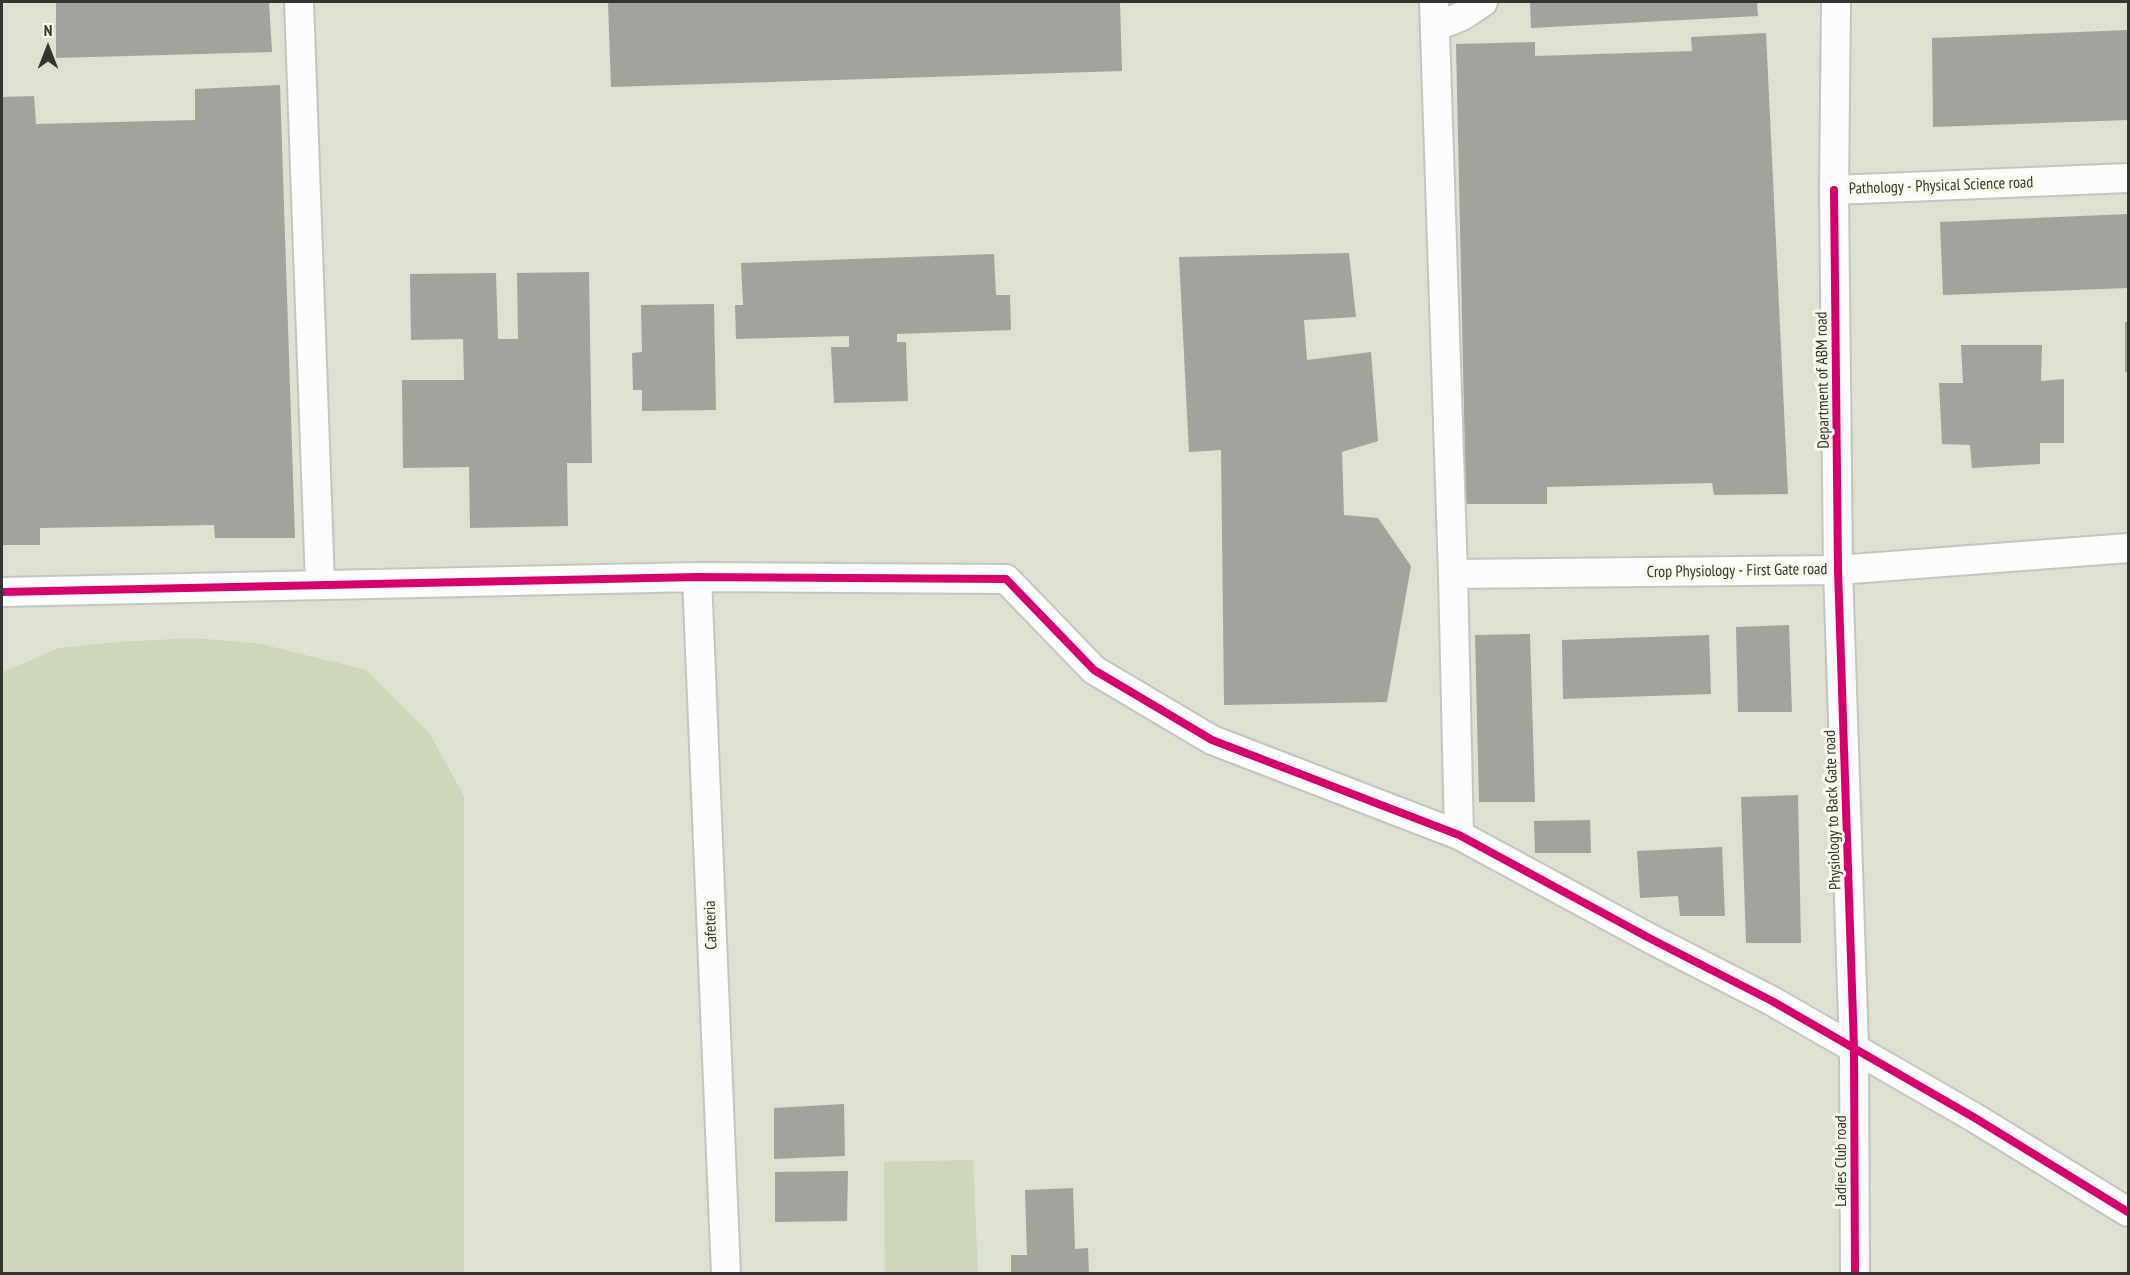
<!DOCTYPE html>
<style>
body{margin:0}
#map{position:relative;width:2130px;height:1275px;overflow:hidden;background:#e7eae2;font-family:"PT Sans Narrow",sans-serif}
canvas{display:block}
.frame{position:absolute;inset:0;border:3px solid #333530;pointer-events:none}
.north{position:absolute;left:18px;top:18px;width:60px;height:60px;-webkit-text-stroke:4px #f6fbec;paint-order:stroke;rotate:0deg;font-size:16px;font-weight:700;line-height:24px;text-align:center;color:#333530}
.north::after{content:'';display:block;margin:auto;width:21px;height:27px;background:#333530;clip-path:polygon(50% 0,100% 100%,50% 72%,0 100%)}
</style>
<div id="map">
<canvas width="2130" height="1275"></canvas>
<div class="frame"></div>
<div class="north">N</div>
</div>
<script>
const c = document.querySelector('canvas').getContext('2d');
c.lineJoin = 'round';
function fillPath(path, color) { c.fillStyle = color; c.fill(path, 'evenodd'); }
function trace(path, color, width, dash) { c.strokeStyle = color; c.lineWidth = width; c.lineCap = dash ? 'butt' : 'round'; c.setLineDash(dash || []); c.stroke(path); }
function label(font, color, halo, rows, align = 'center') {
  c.font = font + ' "PT Sans Narrow",sans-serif'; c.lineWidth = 6; c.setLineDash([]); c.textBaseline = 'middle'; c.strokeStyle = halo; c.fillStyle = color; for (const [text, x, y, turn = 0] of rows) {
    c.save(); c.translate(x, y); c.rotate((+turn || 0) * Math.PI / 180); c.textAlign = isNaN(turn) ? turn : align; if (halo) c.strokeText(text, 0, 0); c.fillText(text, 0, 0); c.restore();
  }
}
fillPath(new Path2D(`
 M2,2H2128V1273H2Z`), '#dce1d2');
fillPath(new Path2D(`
 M195,638L261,644L366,670L429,733L464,796V1273H2V673L59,648L118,642Z
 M973,1160L978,1273H885L884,1162Z`), '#cdd7ba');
fillPath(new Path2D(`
 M56,2H269L272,52L56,58Z
 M608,2H1120L1122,71L611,87Z
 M1530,2H1757L1758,16L1531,28Z
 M2128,30V120L1933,127L1932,38Z
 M1766,33L1788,494L1714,495L1712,483L1547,487V504H1466L1456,44L1535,42V56L1692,51L1691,37Z
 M280,85L295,538H215L214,525L40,528V545H2V97L34,96L36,124L195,120V89Z
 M2128,214V288L1943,295L1940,222Z
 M1349,253L1356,317L1304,320L1307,360L1371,352L1378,441L1342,452L1344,515L1378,518L1411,566L1387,702L1224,705L1221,450L1189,452L1179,257Z
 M994,254L996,295H1010L1011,330L897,334V342H906L908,401L834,403L831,347H849V336L736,339L735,305H743L741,263Z
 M589,272L592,463H567L568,526L470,528L469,467L403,468L402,380H464L463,339L411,340L410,274L496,273L498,339H518L517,273Z
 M714,304L716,410L642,411V390H633L632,353L642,352L641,305Z
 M2125,322H2128V372H2125Z
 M1961,345H2042L2041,381L2064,379V443H2040V464L1972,468L1970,445L1942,444L1939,383H1963Z
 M1789,625L1792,712H1738L1736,627Z
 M1530,634L1535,802H1479L1475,635Z
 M1709,635L1711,694L1563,699L1562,640Z
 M1798,795L1801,943H1746L1741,797Z
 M1590,820L1591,853H1535L1534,821Z
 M1722,847L1725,916H1680L1678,896L1640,898L1637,851Z
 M844,1104L845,1156L774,1159V1108Z
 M848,1171L847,1221L775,1222V1172Z
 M1073,1188L1075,1249L1088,1248L1089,1274H1011V1255H1027L1025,1190Z`), '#a1a49d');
const minor = new Path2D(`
 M299,2L320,584
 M1434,2L1453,574L1459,835
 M1836,2L1834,190L2128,178
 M1435,27L1462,16L1483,2
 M1834,190L1838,570L1854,1048L1855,1274
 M1453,574L1838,570L2128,548
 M697,577L726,1274
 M2,592L697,577L1006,579L1094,670L1212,740L1459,835L1651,939L1772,1001L1975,1118L2128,1212`);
trace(minor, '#c3c6c0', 32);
trace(minor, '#fbfcfb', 28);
trace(new Path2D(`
 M1834,190L1838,570L1854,1048L1855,1274
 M2,592L697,577L1006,579L1094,670L1212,740L1459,835L1651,939L1772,1001L1975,1118L2128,1212`), '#d6006c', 8);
label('16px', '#333530', '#f6fbec', [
 ["Pathology - Physical Science road",1941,186,-2],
 ["Department of ABM road",1823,380,-91],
 ["Crop Physiology - First Gate road",1737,571,-1],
 ["Physiology to Back Gate road",1833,810,-92],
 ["Cafeteria",711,925,-92],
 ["Ladies Club road",1841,1161,-90]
]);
</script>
